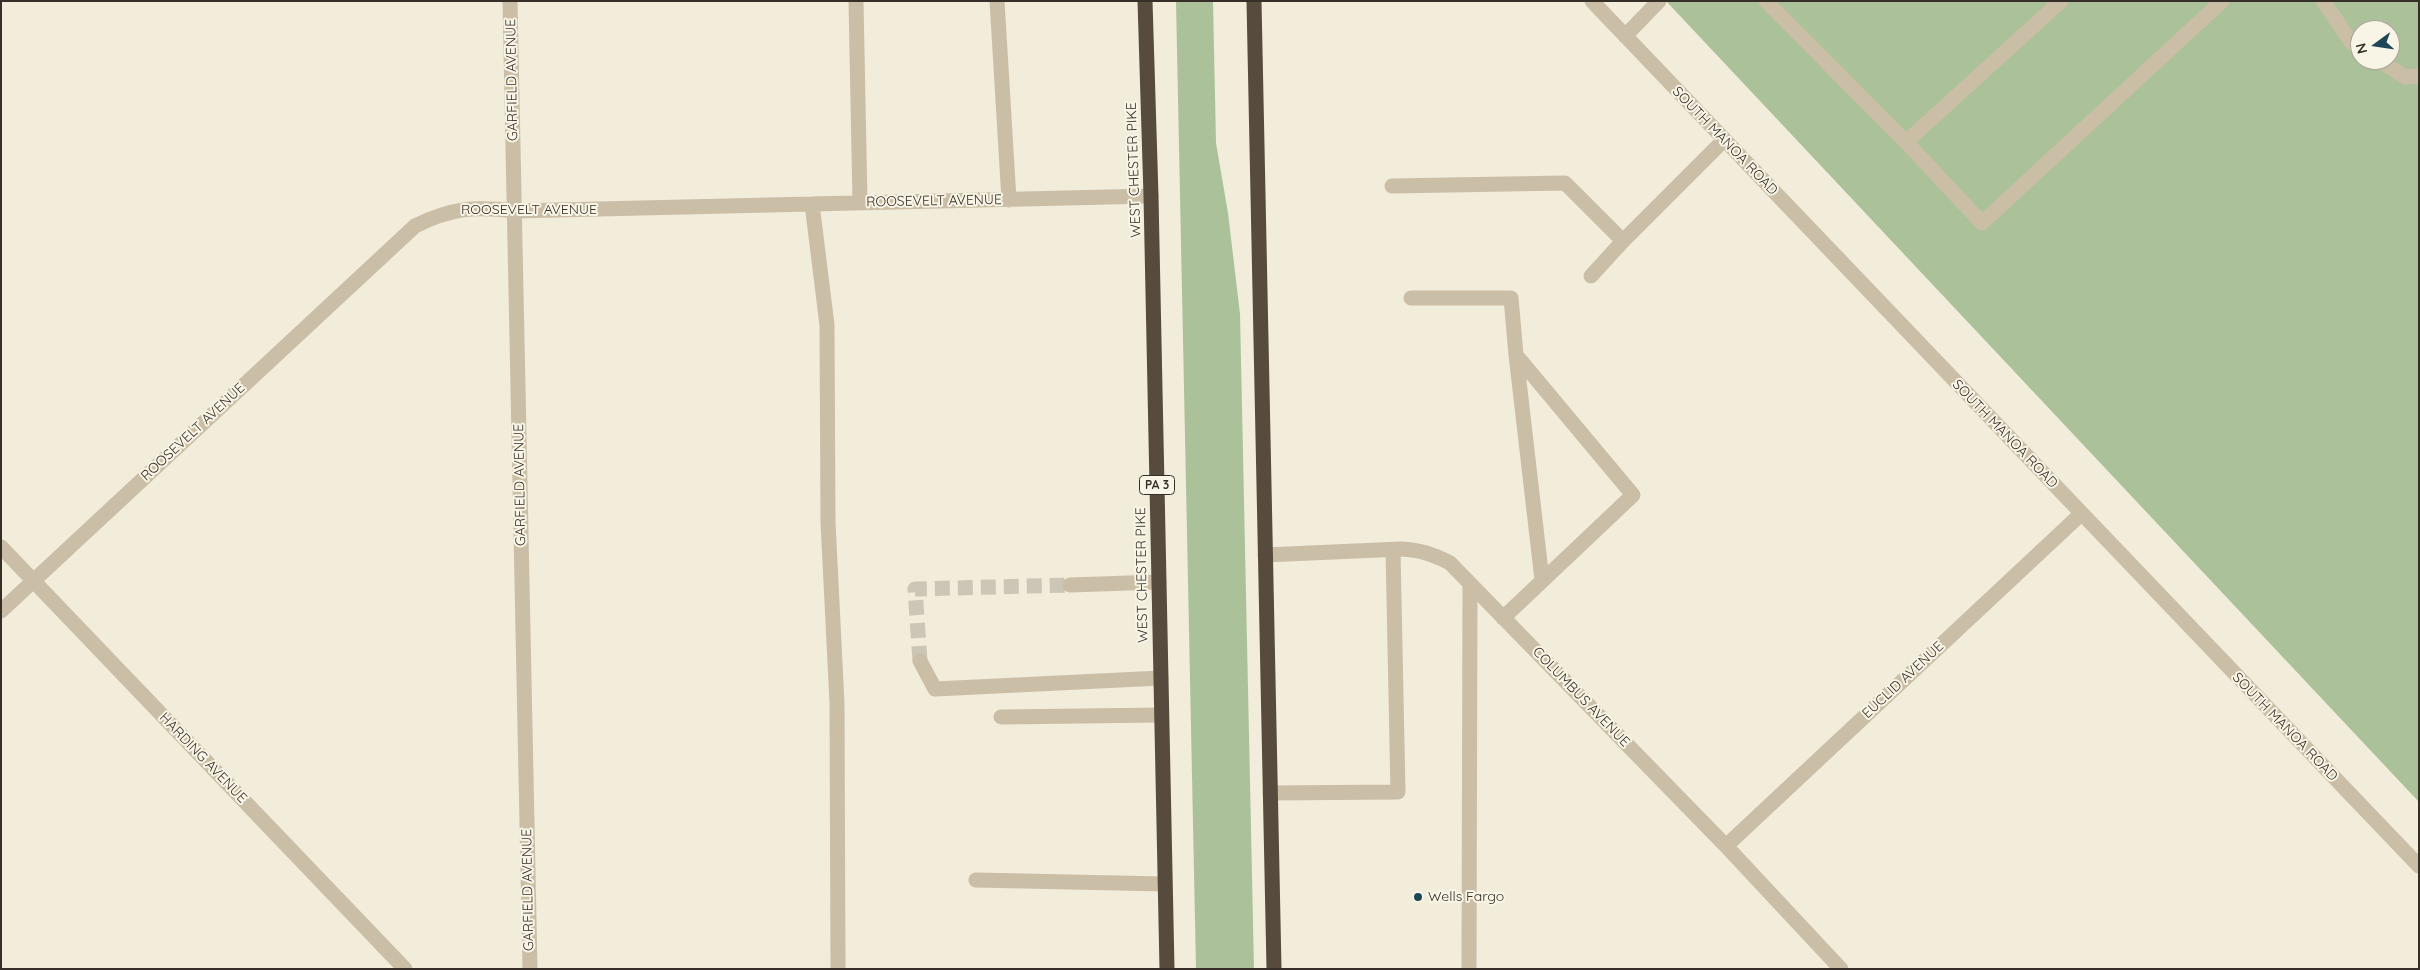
<!DOCTYPE html>
<style>
body{margin:0}
#map{position:relative;width:2420px;height:970px;overflow:hidden;background:#f2ecda;font-family:Quicksand,sans-serif}
canvas{display:block}
.frame{position:absolute;inset:0;border:2px solid #362f27;pointer-events:none}
.north{position:absolute;left:2350px;top:20px;width:50px;height:50px;box-sizing:border-box;background:#f9f5e6;border:1px solid #aba69a;border-radius:50%;rotate:256deg;font-size:14px;font-weight:700;line-height:20px;text-align:center;color:#362f27}
.north::after{content:'';display:block;margin:auto;width:18px;height:22px;background:#1d4657;clip-path:polygon(50% 0,100% 100%,50% 72%,0 100%)}
</style>
<div id="map">
<canvas width="2420" height="970"></canvas>
<div class="frame"></div>
<div class="north">N</div>
</div>
<script>
const c = document.querySelector('canvas').getContext('2d');
c.lineJoin = 'round';
function fillPath(path, color) { c.fillStyle = color; c.fill(path, 'evenodd'); }
function trace(path, color, width, dash) { c.strokeStyle = color; c.lineWidth = width; c.lineCap = dash ? 'butt' : 'round'; c.setLineDash(dash || []); c.stroke(path); }
function label(font, color, halo, rows, align = 'center') {
  c.font = font + ' Quicksand,sans-serif'; c.lineWidth = 4; c.setLineDash([]); c.textBaseline = 'middle'; c.strokeStyle = halo; c.fillStyle = color; for (const [text, x, y, turn = 0] of rows) {
    c.save(); c.translate(x, y); c.rotate((+turn || 0) * Math.PI / 180); c.textAlign = isNaN(turn) ? turn : align; if (halo) c.strokeText(text, 0, 0); c.fillText(text, 0, 0); c.restore();
  }
}
fillPath(new Path2D(`
 M1176,1H1213L1216,143L1228,213L1240,314L1254,969H1196Z
 M1666,1H2419V802ZM2360,30H2390V60H2360Z`), '#abc19a');
trace(new Path2D(`
 M920,661L915,589L1070,585`), '#ccc6b6', 15, [15, 8]);
trace(new Path2D(`
 M510,1L530,969
 M856,1L860,203
 M997,1L1009,200
 M1592,1L2419,866
 M1766,1L1906,142L1982,223L2222,1
 M2323,1L2352,43L2360,48
 M1625,36L1659,1
 M2379,60L2405,77L2419,76
 M1906,142L2061,1
 M1392,186L1565,183L1623,241
 M812,204L827,325L828,522L837,703L838,969
 M1591,276L1623,241L1724,140
 M1411,298H1511L1516,355
 M1,547L405,969
 M1265,555L1401,549C1420,550 1433,554 1450,563L1726,846L1841,969
 M1070,585L1159,582
 M1,611L415,226C451,208 475,206 514,211L1151,196
 M1503,618L1633,495L1516,355L1542,580
 M920,661L935,689L1161,678
 M1001,717L1161,715
 M1270,793L1398,792L1393,550
 M1726,846L2081,514
 M976,880L1165,884
 M1469,969L1470,584`), '#cabea6', 15);
trace(new Path2D(`
 M1145,1L1151,196L1167,969
 M1254,1L1274,969`), '#574b3e', 15);
for (const [x, y, r, color] of [
 [1418,897,5,"#1d4657"]
]) { const dot = new Path2D(); dot.arc(x, y, r, 0, 2 * Math.PI); c.fillStyle = color; c.fill(dot); trace(dot, '#f9f5e6', 2); }
for (const [x, y, w] of [
 [1157,485,35]
]) { const box = new Path2D(); box.roundRect(x - w / 2, y - 9.5, w, 19, 4); c.fillStyle = '#f9f5e6'; c.fill(box); trace(box, '#362f27', 1); }
label('bold 12px', '#362f27', null, [
 ["PA 3",1157,485]
]);
label('14px', '#362f27', '#f9f5e6', [
 ["GARFIELD AVENUE",512,80,-91],
 ["SOUTH MANOA ROAD",1725,141,46],
 ["WEST CHESTER PIKE",1134,170,-92],
 ["ROOSEVELT AVENUE",934,201,-1],
 ["ROOSEVELT AVENUE",529,210],
 ["ROOSEVELT AVENUE",193,432,-43],
 ["SOUTH MANOA ROAD",2005,434,46],
 ["GARFIELD AVENUE",520,485,-91],
 ["WEST CHESTER PIKE",1142,575,-91],
 ["EUCLID AVENUE",1903,680,-43],
 ["COLUMBUS AVENUE",1581,697,46],
 ["SOUTH MANOA ROAD",2285,727,46],
 ["HARDING AVENUE",203,758,46],
 ["GARFIELD AVENUE",528,890,-91]
]);
label('14px', '#362f27', '#f9f5e6', [
 ["Wells Fargo",1428,897]
], 'left');
</script>
